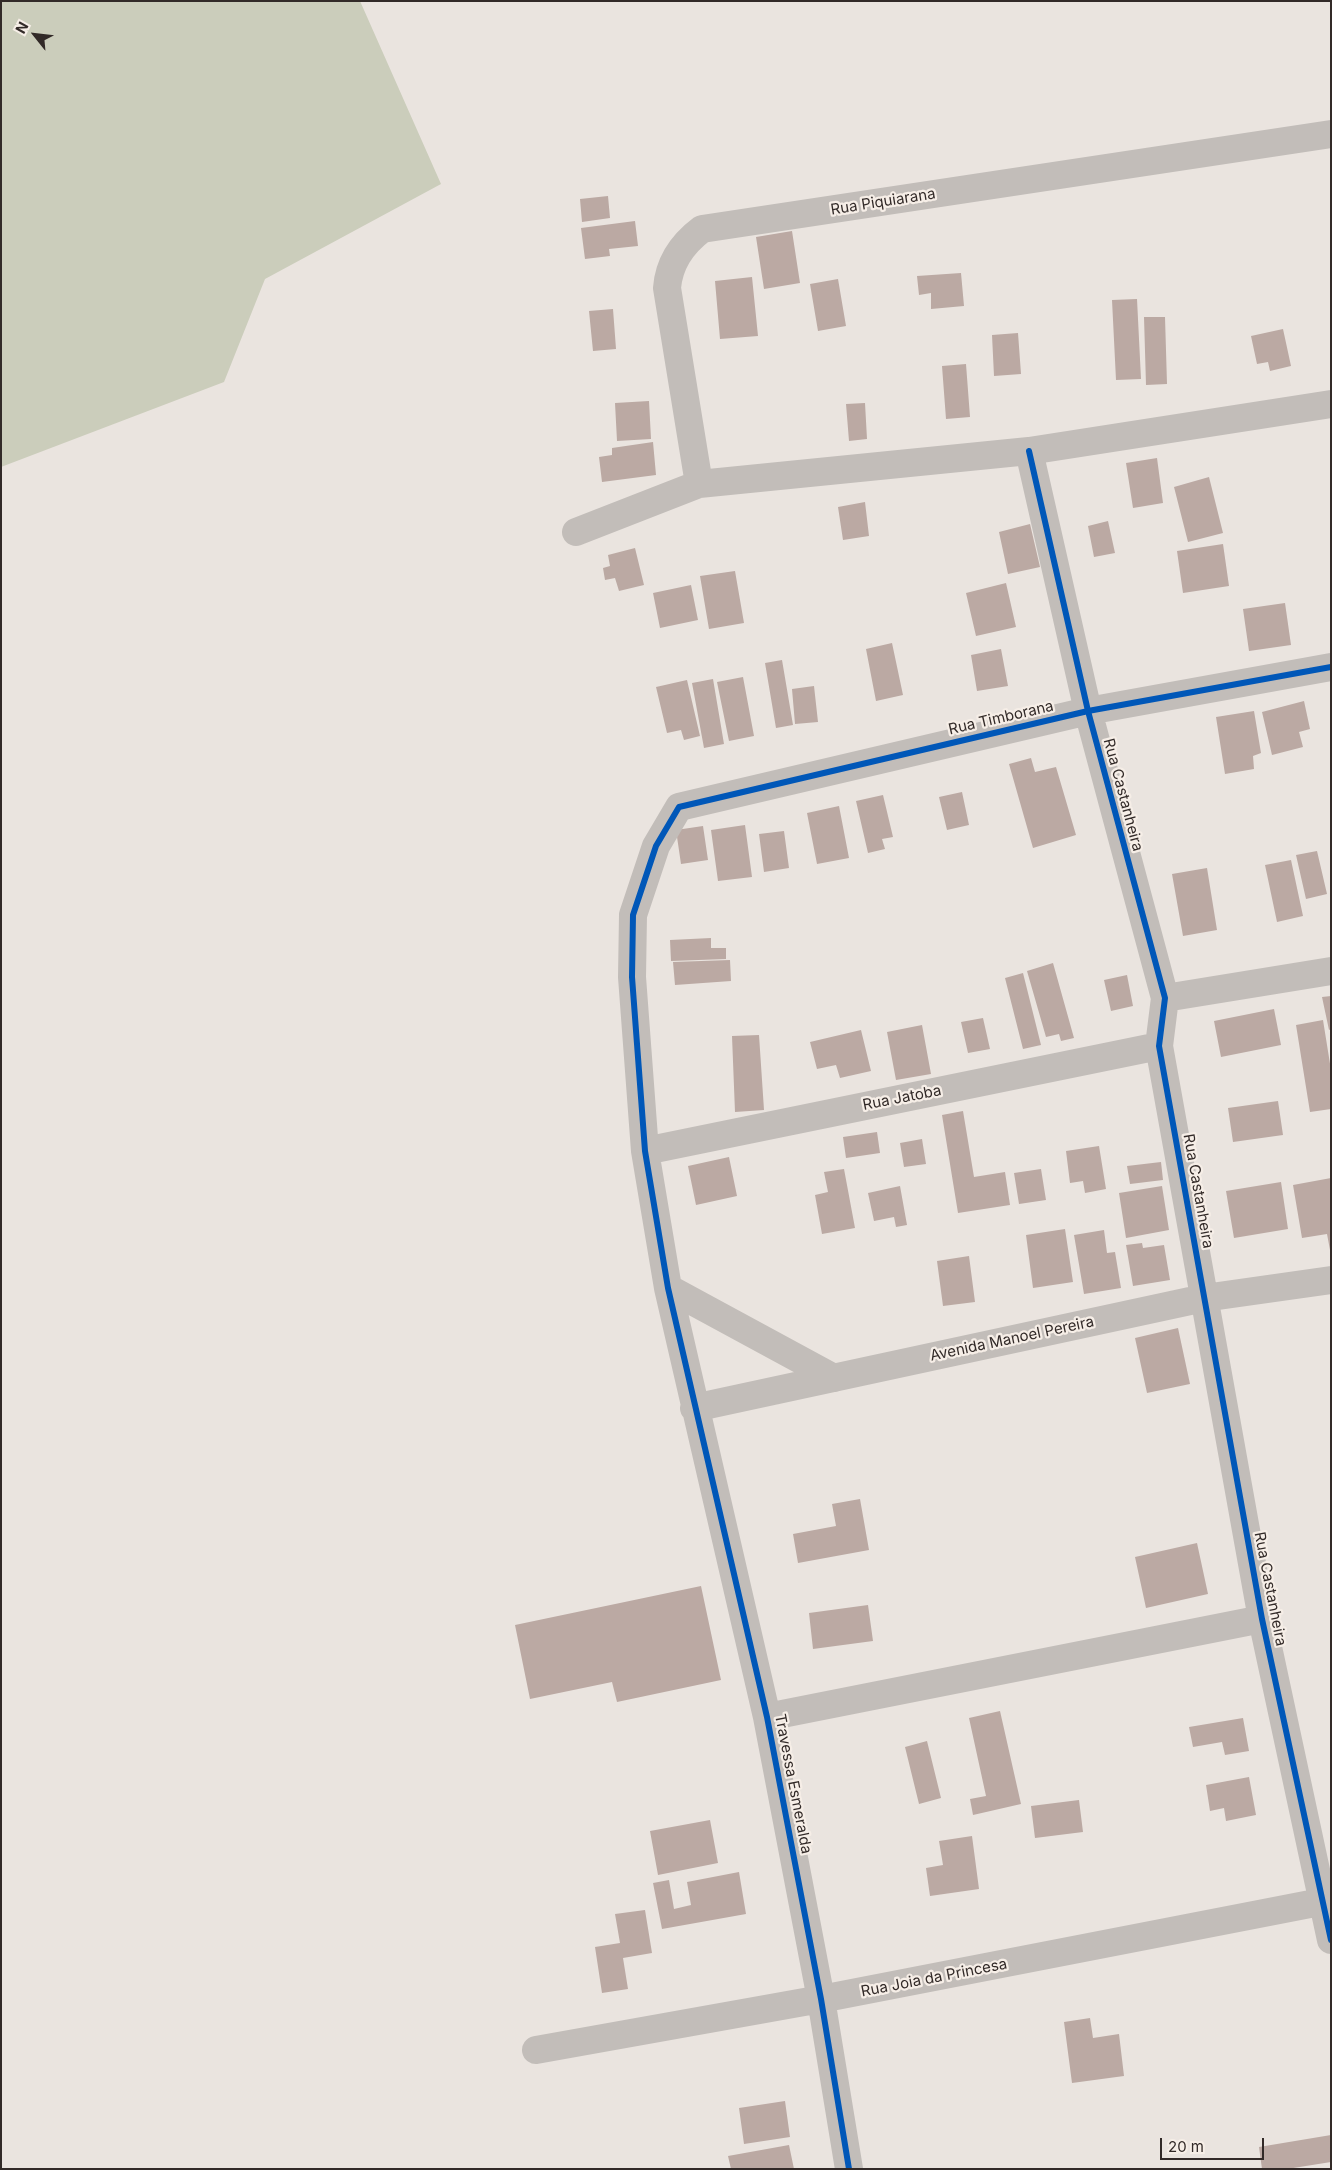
<!DOCTYPE html>
<style>
body{margin:0}
#map{position:relative;width:1332px;height:2170px;overflow:hidden;background:#eae4df;font-family:Inter,sans-serif}
canvas{display:block}
.frame{position:absolute;inset:0;border:2px solid #322a28;pointer-events:none}
.north{position:absolute;left:10px;top:10px;width:50px;height:50px;-webkit-text-stroke:4px #f6eee7;paint-order:stroke;rotate:299deg;font-size:14px;font-weight:700;line-height:20px;text-align:center;color:#322a28}
.north::after{content:'';display:block;margin:auto;width:18px;height:22px;background:#322a28;clip-path:polygon(50% 0,100% 100%,50% 72%,0 100%)}
.scale{position:absolute;left:1160px;top:2138px;width:104px;height:22px;box-sizing:border-box;border:2px solid #322a28;border-top:0;padding-left:6px;font-size:15px;line-height:18px;white-space:nowrap;color:#322a28;-webkit-text-stroke:4px #f6eee7;paint-order:stroke}
</style>
<div id="map">
<canvas width="1332" height="2170"></canvas>
<div class="frame"></div>
<div class="north">N</div>
<div class="scale">20 m</div>
</div>
<script>
const c = document.querySelector('canvas').getContext('2d');
c.lineJoin = 'round';
function fillPath(path, color) { c.fillStyle = color; c.fill(path, 'evenodd'); }
function trace(path, color, width, dash) { c.strokeStyle = color; c.lineWidth = width; c.lineCap = dash ? 'butt' : 'round'; c.setLineDash(dash || []); c.stroke(path); }
function label(font, color, halo, rows, align = 'center') {
  c.font = font + ' Inter,sans-serif'; c.lineWidth = 4.5; c.setLineDash([]); c.textBaseline = 'middle'; c.strokeStyle = halo; c.fillStyle = color; for (const [text, x, y, turn = 0] of rows) {
    c.save(); c.translate(x, y); c.rotate((+turn || 0) * Math.PI / 180); c.textAlign = isNaN(turn) ? turn : align; if (halo) c.strokeText(text, 0, 0); c.fillText(text, 0, 0); c.restore();
  }
}
fillPath(new Path2D(`
 M1,1H360L441,184L265,279L224,382L1,467Z`), '#cbcdbb');
fillPath(new Path2D(`
 M608,196L610,218L582,222L580,199Z
 M635,221L638,246L609,249L610,256L585,259L581,228Z
 M792,231L800,283L764,289L756,237Z
 M961,273L964,306L931,309V293L919,295L917,276Z
 M752,277L758,336L720,339L715,281Z
 M838,279L846,326L818,331L810,284Z
 M1137,299L1141,379L1116,380L1112,300Z
 M613,309L616,349L593,351L589,311Z
 M1144,317H1165L1167,384L1146,385Z
 M1283,329L1291,366L1270,371L1268,362L1257,364L1251,336Z
 M1018,333L1021,374L994,376L992,335Z
 M966,364L970,417L946,419L942,366Z
 M649,401L651,439L617,441L615,403Z
 M865,403L867,439L849,441L846,404Z
 M653,442L656,475L602,482L599,457L612,455V448Z
 M1157,458L1163,503L1133,508L1126,463Z
 M1209,477L1223,533L1188,542L1174,487Z
 M865,502L869,536L843,540L838,507Z
 M1108,521L1115,553L1094,557L1088,526Z
 M1030,524L1040,567L1008,574L999,532Z
 M1223,544L1229,586L1183,593L1177,551Z
 M635,548L644,585L619,591L615,578L605,580L603,568L610,566L608,555Z
 M735,571L744,623L709,629L700,576Z
 M1006,583L1016,627L976,636L966,593Z
 M691,585L698,620L660,628L653,593Z
 M1285,603L1291,645L1249,651L1243,609Z
 M892,643L903,695L876,701L866,649Z
 M1001,649L1008,686L977,691L971,655Z
 M782,660L793,725L776,728L765,663Z
 M743,677L754,736L729,741L717,682Z
 M713,679L724,744L704,748L692,683Z
 M687,680L700,736L684,740L681,730L667,733L656,687Z
 M814,686L818,722L795,724L792,689Z
 M1304,701L1310,729L1299,732L1303,747L1272,755L1262,712Z
 M1254,711L1261,753L1253,756L1254,769L1225,774L1216,717Z
 M1031,758L1035,772L1056,767L1076,835L1033,848L1009,764Z
 M962,792L969,825L947,830L939,797Z
 M883,795L893,837L882,839L885,849L868,853L856,801Z
 M839,806L849,858L817,864L807,813Z
 M745,825L752,877L718,881L711,830Z
 M703,826L708,860L681,864L676,830Z
 M784,831L789,868L764,872L759,834Z
 M1317,851L1327,894L1306,899L1296,855Z
 M1291,860L1303,916L1277,922L1265,865Z
 M1207,868L1217,930L1183,936L1172,874Z
 M711,938V948H726V959L671,961L670,940Z
 M730,960L731,981L675,985L673,962Z
 M1053,963L1074,1038L1061,1041L1059,1034L1046,1037L1027,971Z
 M1023,973L1041,1045L1023,1049L1005,978Z
 M1127,975L1133,1006L1111,1011L1104,980Z
 M1331,996V1029L1329,1030L1322,997Z
 M1274,1009L1281,1045L1221,1057L1214,1021Z
 M983,1018L990,1049L968,1053L961,1022Z
 M1323,1020L1331,1070V1109L1310,1112L1296,1025Z
 M922,1025L931,1074L896,1080L887,1032Z
 M861,1030L871,1071L840,1078L836,1065L817,1069L810,1042Z
 M759,1035L764,1110L735,1112L732,1036Z
 M1278,1101L1283,1135L1233,1142L1228,1108Z
 M963,1111L974,1177L1005,1172L1010,1205L958,1213L942,1115Z
 M877,1132L880,1153L846,1158L843,1137Z
 M922,1139L926,1164L904,1167L900,1143Z
 M1099,1146L1106,1189L1085,1193L1083,1181L1070,1183L1066,1151Z
 M729,1157L737,1196L696,1205L688,1166Z
 M1161,1162L1163,1180L1130,1184L1127,1166Z
 M844,1169L855,1228L822,1234L815,1195L828,1192L824,1172Z
 M1041,1169L1046,1200L1019,1204L1014,1173Z
 M1331,1178V1250H1330L1327,1234L1302,1238L1293,1185Z
 M1281,1182L1288,1229L1234,1238L1226,1191Z
 M900,1186L907,1225L896,1227L894,1217L874,1221L868,1193Z
 M1162,1186L1169,1230L1126,1238L1119,1193Z
 M1065,1229L1073,1282L1033,1288L1026,1235Z
 M1104,1230L1107,1253L1115,1252L1121,1288L1084,1294L1074,1235Z
 M1142,1243L1143,1248L1164,1245L1170,1280L1133,1286L1126,1245Z
 M969,1256L975,1302L943,1306L937,1261Z
 M1178,1328L1190,1384L1147,1393L1135,1338Z
 M860,1499L869,1550L798,1563L793,1534L836,1526L832,1504Z
 M1197,1543L1208,1594L1146,1608L1135,1557Z
 M701,1586L721,1680L617,1702L612,1682L530,1699L515,1625Z
 M868,1605L873,1641L813,1649L809,1613Z
 M1000,1711L1021,1804L973,1815L970,1799L986,1796L969,1718Z
 M1243,1718L1249,1751L1225,1755L1222,1742L1193,1747L1189,1727Z
 M927,1741L941,1798L919,1804L905,1747Z
 M1249,1777L1256,1815L1226,1821L1224,1808L1210,1811L1206,1785Z
 M1079,1800L1083,1832L1035,1838L1031,1806Z
 M710,1820L718,1863L658,1875L650,1831Z
 M972,1836L979,1889L930,1896L926,1868L943,1865L939,1841Z
 M739,1872L746,1914L662,1929L653,1883L669,1880L674,1909L691,1905L687,1882Z
 M645,1910L652,1953L623,1958L628,1989L602,1993L595,1947L620,1943L615,1914Z
 M1090,2018L1093,2038L1119,2034L1124,2076L1072,2083L1064,2022Z
 M785,2101L790,2137L744,2144L739,2108Z
 M1331,2135V2162L1287,2169H1262L1259,2147Z
 M789,2145L794,2169H731L728,2156Z`), '#bba9a3');
trace(new Path2D(`
 M1029,451L1088,711L1165,998L1159,1046L1262,1619L1331,1940
 M699,484L667,288C669,263 682,244 702,229L1331,134
 M576,532L699,484L1029,451L1331,404
 M1165,998L1331,971
 M645,1151L1159,1046
 M668,1288L834,1378
 M694,1408L1204,1298L1331,1280
 M767,1717L1262,1619
 M536,2050L821,1999L1331,1900
 M849,2169L821,1999L767,1717L668,1288L645,1151L632,977L633,915L656,846L679,807L1088,711L1331,667`), '#c2bdb9', 28);
trace(new Path2D(`
 M1029,451L1088,711L1165,998L1159,1046L1262,1619L1331,1940
 M849,2169L821,1999L767,1717L668,1288L645,1151L632,977L633,915L656,846L679,807L1088,711L1331,667`), '#0057b8', 6);
label('15px', '#322a28', '#f6eee7', [
 ["Rua Piquiarana",883,202,-9],
 ["Rua Timborana",1001,718,-13],
 ["Rua Castanheira",1123,795,75],
 ["Rua Jatoba",902,1098,-11],
 ["Rua Castanheira",1198,1191,80],
 ["Avenida Manoel Pereira",1012,1339,-12],
 ["Rua Castanheira",1270,1589,79],
 ["Travessa Esmeralda",793,1784,79],
 ["Rua Joia da Princesa",934,1978,-11]
]);
</script>
